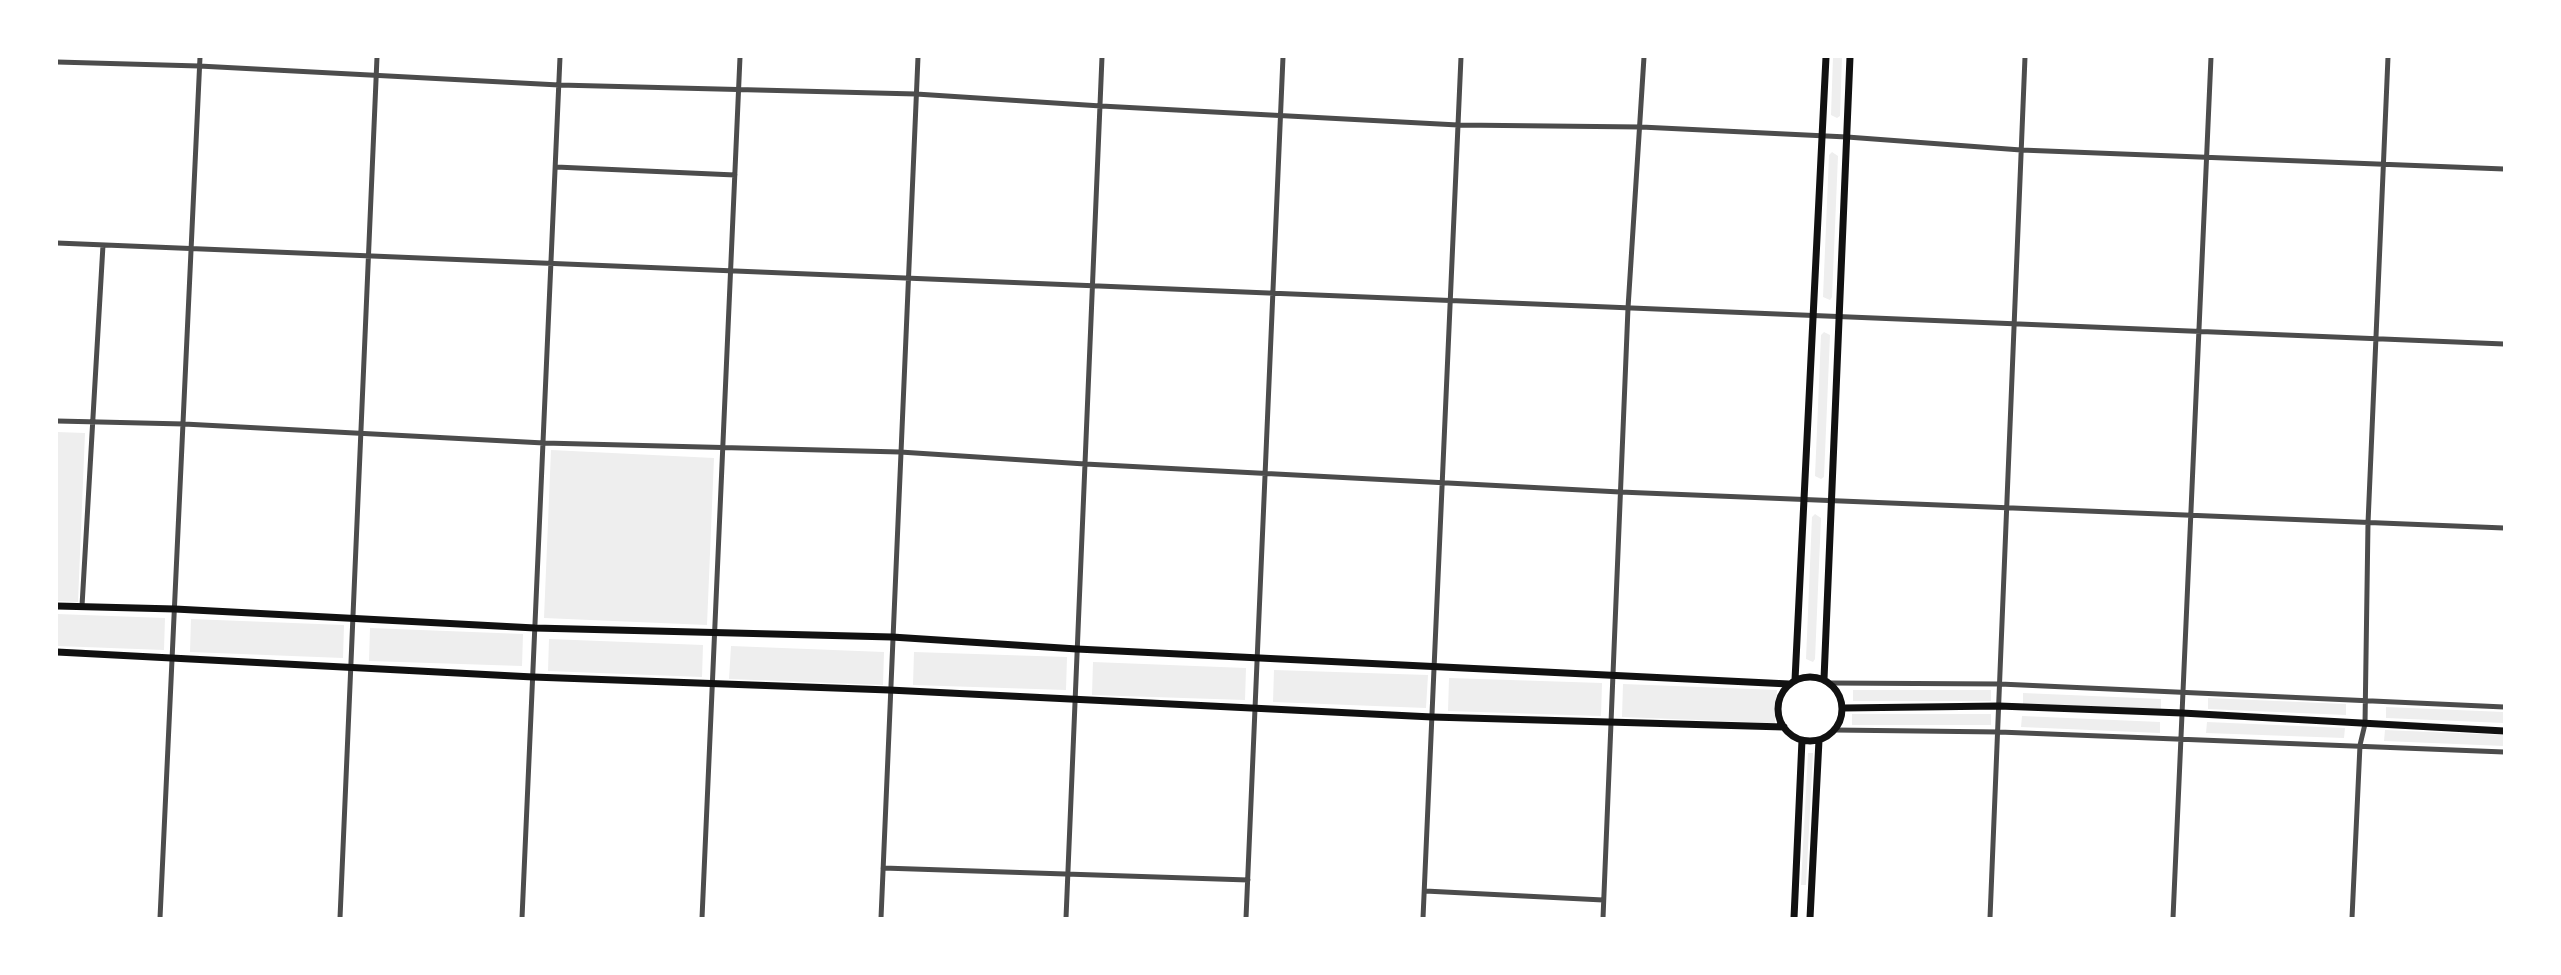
<!DOCTYPE html>
<style>
body{margin:0}
#map{position:relative;width:2561px;height:975px;overflow:hidden;background:#fff;font-family:Overpass,sans-serif}
canvas{display:block}
.frame{position:absolute;inset:0;border:58px solid #fff;pointer-events:none}
</style>
<div id="map">
<canvas width="2561" height="975"></canvas>
<div class="frame"></div>
</div>
<script>
const c = document.querySelector('canvas').getContext('2d');
c.lineJoin = 'round';
function fillPath(path, color) { c.fillStyle = color; c.fill(path, 'evenodd'); }
function trace(path, color, width, dash) { c.strokeStyle = color; c.lineWidth = width; c.lineCap = dash ? 'butt' : 'round'; c.setLineDash(dash || []); c.stroke(path); }
fillPath(new Path2D(`
 M1833,57H1842L1840,116L1837,118L1831,115Z
 M1832,152L1838,156L1832,297L1830,300L1823,297L1829,155Z
 M1824,332L1830,335L1824,477L1821,479L1815,476L1821,335Z
 M57,432L85,433L78,602L57,601Z
 M551,450L714,458L707,625L544,618Z
 M1815,514L1821,518L1815,659L1813,662L1806,659L1812,517Z
 M57,614L165,618L164,650L57,646Z
 M191,619L344,625L343,658L190,652Z
 M370,628L523,634L522,666L369,661Z
 M549,639L703,645L702,677L548,671Z
 M731,646L884,652L883,685L729,679Z
 M914,652L1067,657L1066,690L913,685Z
 M1093,662L1246,668L1245,700L1092,695Z
 M1274,670L1428,675L1426,708L1273,702Z
 M1449,678L1602,683L1601,716L1448,711Z
 M1623,684L1777,690L1775,723L1622,717Z
 M1853,690H1991V701H1853Z
 M2023,693L2161,699V709L2023,704Z
 M2208,698L2346,704V715L2208,709Z
 M2386,707L2504,712V723L2386,718Z
 M1852,714H1991V725H1852Z
 M2022,716L2160,722V733L2021,727Z
 M2207,722L2345,728L2344,738L2206,733Z
 M2385,730L2504,735V746L2384,741Z
 M1808,753H1813L1806,885H1801Z`), '#eee');
trace(new Path2D(`
 M57,62L199,66L559,85L916,94L1101,106L1458,125L1641,127L1847,137L2021,150L2504,169
 M556,167L735,175
 M57,243L2504,344
 M57,421L184,424L544,443L900,452L1085,464L1620,492L2504,528
 M82,606L103,245
 M1831,683L2000,684L2504,707
 M1835,730L1999,732L2504,752
 M883,868L1248,880
 M1425,891L1603,900
 M160,918L200,57
 M340,918L377,57
 M522,918L560,57
 M702,918L740,57
 M881,918L918,57
 M1066,918L1102,57
 M1246,918L1283,57
 M1423,918L1461,57
 M1603,918L1628,308L1644,57
 M1990,918L2025,57
 M2173,918L2211,57
 M2352,918L2360,745L2365,724L2368,523L2388,57`), '#4c4c4c', 5);
trace(new Path2D(`
 M57,606L175,609L535,628L892,637L1077,649L1789,684
 M57,652L533,677L889,690L1432,717L1784,727
 M1778 709a32 32 0 1 1 64 0a32 32 0 1 1-64 0Z
 M1824,679L1850,57
 M1795,680L1826,57
 M1843,708L1999,706L2182,713L2504,731
 M1794,918L1802,740
 M1810,918L1819,740`), '#111', 7);
</script>
